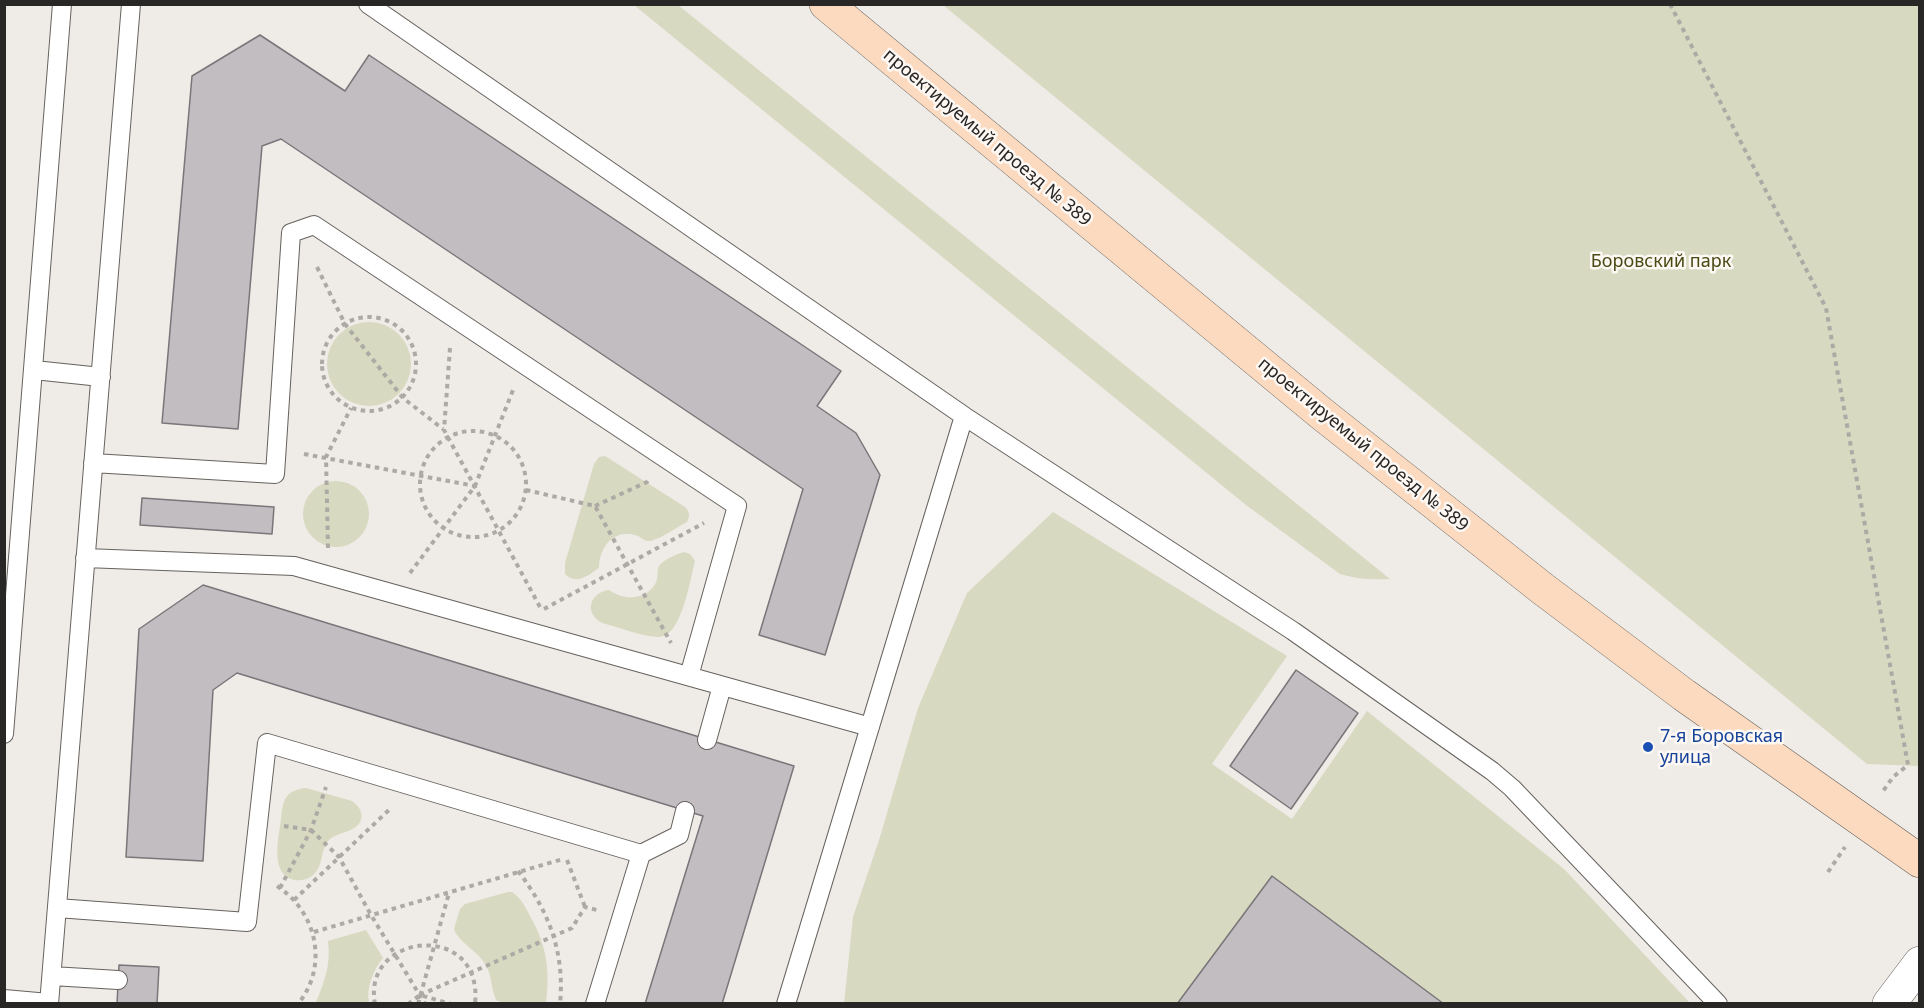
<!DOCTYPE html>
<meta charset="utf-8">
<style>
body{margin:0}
#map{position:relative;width:1924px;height:1008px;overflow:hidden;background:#efebe6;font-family:"Noto Sans",sans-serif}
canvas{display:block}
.frame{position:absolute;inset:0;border:6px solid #292725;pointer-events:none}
</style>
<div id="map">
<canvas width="1924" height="1008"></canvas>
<div class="frame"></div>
</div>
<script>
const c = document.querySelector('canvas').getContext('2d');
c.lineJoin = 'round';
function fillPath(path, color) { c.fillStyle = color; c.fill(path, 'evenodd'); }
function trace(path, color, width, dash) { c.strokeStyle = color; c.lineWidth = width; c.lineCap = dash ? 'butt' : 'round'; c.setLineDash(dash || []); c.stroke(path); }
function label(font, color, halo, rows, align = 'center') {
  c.font = font + ' "Noto Sans",sans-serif'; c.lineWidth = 5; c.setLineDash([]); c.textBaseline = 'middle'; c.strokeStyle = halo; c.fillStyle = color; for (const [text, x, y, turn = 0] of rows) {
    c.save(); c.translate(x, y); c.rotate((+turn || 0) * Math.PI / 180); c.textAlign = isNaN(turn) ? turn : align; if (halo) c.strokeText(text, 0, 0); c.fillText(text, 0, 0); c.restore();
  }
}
fillPath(new Path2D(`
 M634,5H678L1390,579C1372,580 1357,579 1340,574L1246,505Z
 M943,5H1919V766L1867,764Z
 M327 364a42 42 0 1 1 84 0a42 42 0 1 1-84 0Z
 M605,456L685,507C690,512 690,516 687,522C679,526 656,542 648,541C644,541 640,536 635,535C613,529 599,548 599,568C588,575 577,586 565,574V563L594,464L599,457Z
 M303 514a33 33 0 1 1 66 0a33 33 0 1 1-66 0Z
 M1053,512L1287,656L1212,764L1292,819L1367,711L1564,869L1690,1003L844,1004L853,917L880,837L918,708L967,593Z
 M684,552L690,554L695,561C690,579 682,638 658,637C640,636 619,627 602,623C584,613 589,593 609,590C624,601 649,601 657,580C658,575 657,570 659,566C664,559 677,554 684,552Z
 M306,788L352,801C359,806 363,812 361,820C357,832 338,832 330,839C320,849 324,863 315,873C310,879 302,881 294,880C269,874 279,837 281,819C283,799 285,791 306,788Z
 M508,892H512C521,898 526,908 531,918C547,946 550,972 546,1003H504L496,1000C491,988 492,975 485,964C477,950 459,943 454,929L460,909L465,904Z
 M366,930L383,958C373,970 366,988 369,1003H317L316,1002C325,981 331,963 328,941Z`), '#d7d9c0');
const building = new Path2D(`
 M260,35L345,91L369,55L841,371L817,406L856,433L880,475L825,655L759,635L803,489L281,139L262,146L238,429L162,423L192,76Z
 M142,498L274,507L272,534L140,525Z
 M203,585L794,766L722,1004H645L703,816L237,673L213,690L203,861L126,857L139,629Z
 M1296,670L1358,713L1291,809L1230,766Z
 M1272,876L1444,1004H1177Z
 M119,965L159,967L157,1004H117Z`);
fillPath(building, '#c2bdc1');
trace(building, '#797579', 1.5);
const service = new Path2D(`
 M368,4L964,416L786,1004
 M34,370L101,377
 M964,416L1293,631L1492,771L1512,788L1718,1004
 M93,463L275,474L291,233L314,225L737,506L689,676
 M85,558L294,566L870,727
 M4,734L62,4
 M707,740L722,686
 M641,854L679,835L685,811
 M57,908L247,922L267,743L641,854L595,1004
 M52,976L118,980
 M4,999L49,1003
 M49,1004L131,4`);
const minor = new Path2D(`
 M1889,1004L1920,963`);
const secondary = new Path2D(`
 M826,4L1322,414L1543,589L1684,695L1920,861`);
trace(service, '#66625e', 20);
trace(minor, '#66625e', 34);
trace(secondary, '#66625e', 34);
trace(new Path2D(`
 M1670,4L1826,308L1908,765L1893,777L1881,794
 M317,267L345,324L403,398L443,429
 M322 364a47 47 0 1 1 94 0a47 47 0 1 1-94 0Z
 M450,348L444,430L540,607
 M420 484a53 53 0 1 1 106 0a53 53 0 1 1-106 0Z
 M304,454L475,486
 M526,490L595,506L671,643
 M595,506L647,482L650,478
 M328,548L326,457L351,408
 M410,573L475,486L513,390
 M544,609L704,523
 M284,826L311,830L339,857L371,915L425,1004
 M567,860L585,907
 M518,871C549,911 565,953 560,1004
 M1828,872L1845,847
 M277,886C317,912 329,966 298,1004
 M280,888L311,830L326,787
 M294,900L391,808
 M314,932L563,859
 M420,995L572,928L585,907L597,910
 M375,1004C361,932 484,920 475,1004
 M408,1004L420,995L451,1004
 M418,1004L449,893`), '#adaaa6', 4, [4.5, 4.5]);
trace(service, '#fff', 18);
trace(minor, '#fff', 33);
trace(secondary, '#fcdabf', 33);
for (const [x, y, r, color] of [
 [1648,747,6,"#1a4fb4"]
]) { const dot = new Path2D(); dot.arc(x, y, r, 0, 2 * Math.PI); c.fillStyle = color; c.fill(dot); trace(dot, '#fdf8f4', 2); }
label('18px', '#292725', '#fdf8f4', [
 ["проектируемый проезд № 389",987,138,40],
 ["проектируемый проезд № 389",1363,445,39]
]);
label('18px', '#494b14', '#fdf8f4', [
 ["Боровский парк",1661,262]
]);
label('18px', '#164399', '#fdf8f4', [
 ["7-я Боровская",1660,737],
 ["улица",1660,758]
], 'left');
</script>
